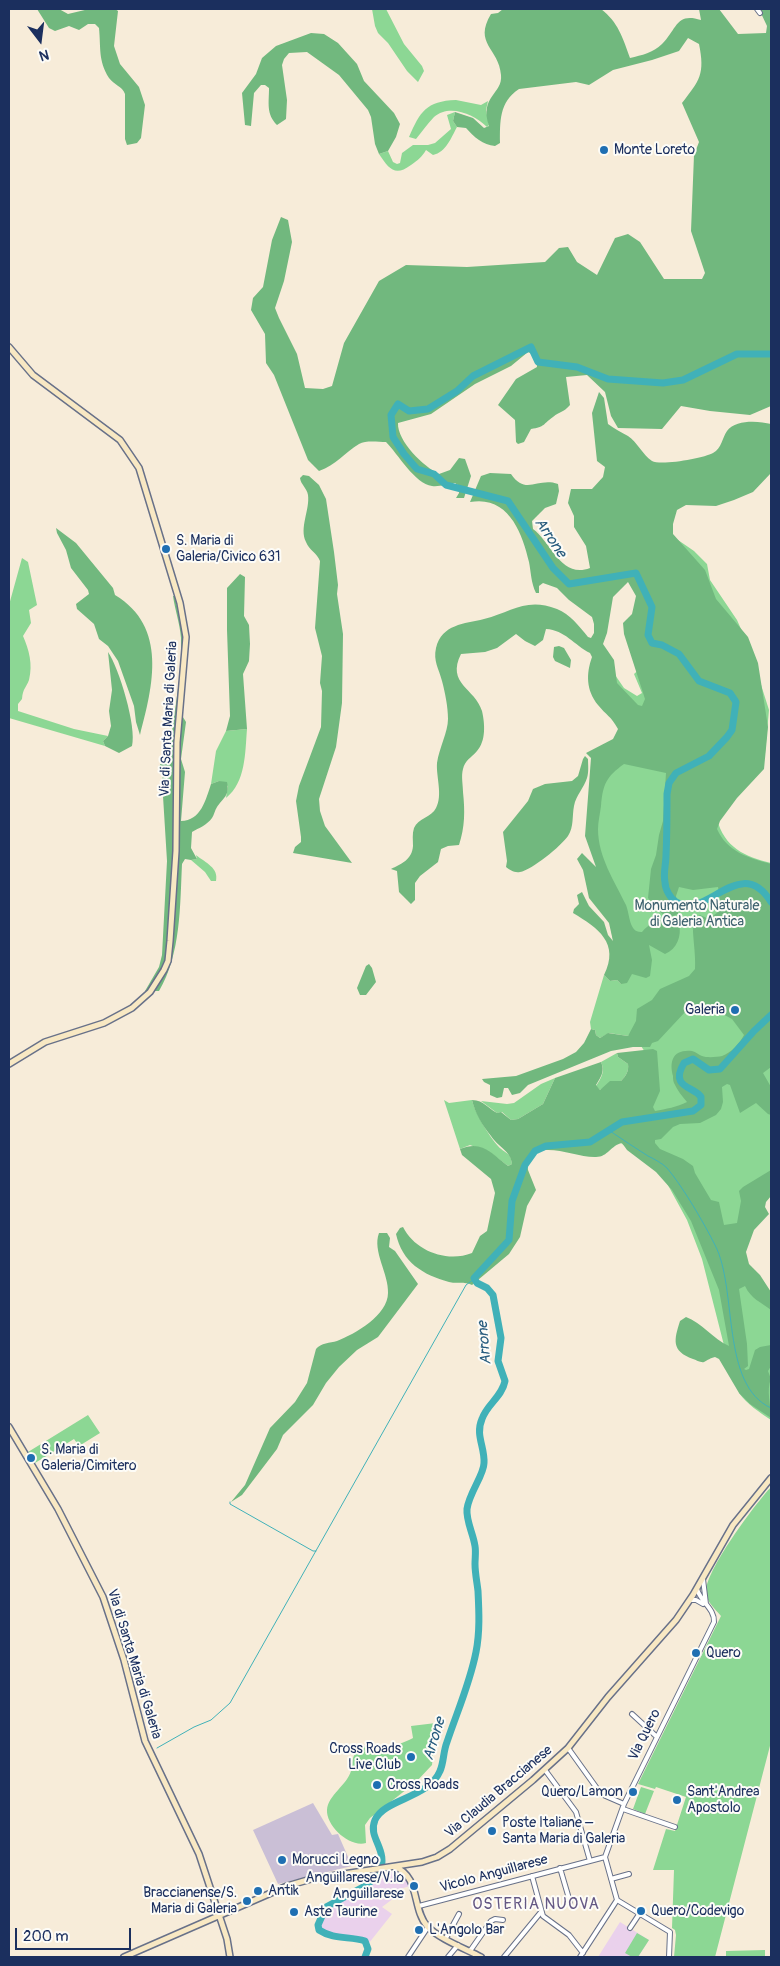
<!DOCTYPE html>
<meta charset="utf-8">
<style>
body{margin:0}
#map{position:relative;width:780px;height:1966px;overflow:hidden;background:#f7ecd9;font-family:Pangolin,sans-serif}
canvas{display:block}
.frame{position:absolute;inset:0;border:10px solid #1b2f5e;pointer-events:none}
.north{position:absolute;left:15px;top:15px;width:50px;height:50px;-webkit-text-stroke:4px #fdfcf7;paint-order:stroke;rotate:165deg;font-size:14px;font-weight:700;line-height:20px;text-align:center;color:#1b2f5e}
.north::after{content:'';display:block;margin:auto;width:18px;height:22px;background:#1b2f5e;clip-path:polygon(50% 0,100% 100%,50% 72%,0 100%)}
.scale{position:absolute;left:15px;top:1928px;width:116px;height:22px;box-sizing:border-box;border:2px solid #1b2f5e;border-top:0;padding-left:6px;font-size:15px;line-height:18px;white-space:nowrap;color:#1b2f5e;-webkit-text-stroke:4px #fdfcf7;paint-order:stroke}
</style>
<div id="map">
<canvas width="780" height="1966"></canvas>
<div class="frame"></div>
<div class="north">N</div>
<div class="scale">200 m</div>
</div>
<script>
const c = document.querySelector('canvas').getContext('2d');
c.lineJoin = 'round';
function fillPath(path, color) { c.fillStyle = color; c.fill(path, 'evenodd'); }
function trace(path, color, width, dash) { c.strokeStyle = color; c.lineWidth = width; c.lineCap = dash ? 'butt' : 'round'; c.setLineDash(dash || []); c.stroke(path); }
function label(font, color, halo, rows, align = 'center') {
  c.font = font + ' Pangolin,sans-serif'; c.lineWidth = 4; c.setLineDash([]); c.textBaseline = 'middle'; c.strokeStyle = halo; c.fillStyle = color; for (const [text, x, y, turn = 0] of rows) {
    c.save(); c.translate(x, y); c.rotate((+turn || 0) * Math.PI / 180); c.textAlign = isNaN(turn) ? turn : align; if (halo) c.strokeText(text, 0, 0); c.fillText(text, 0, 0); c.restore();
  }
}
fillPath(new Path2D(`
 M389,1871L401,1872L410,1886L400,1889L402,1892L382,1907L392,1914L369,1943L364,1939L344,1938L319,1928L324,1915L330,1907L380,1880Z
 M620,1922L649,1940L638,1957H598Z`), '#ead1ec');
fillPath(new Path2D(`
 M313,1803L332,1835L338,1834L352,1866L278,1884L253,1830Z`), '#cabfd6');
fillPath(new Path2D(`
 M372,9H386L404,44L422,66L424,71L418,82L407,71L388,43L378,33L375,26Z
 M456,100L481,105L488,101L486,110L489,125L487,127C475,115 450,103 434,117C427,124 422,132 416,139L409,137C420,112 426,101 456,100Z
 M455,112L453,121L457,127C451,138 446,152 433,155L426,150C422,157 418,160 411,165C395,177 389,169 379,154L388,151L393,162L397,164L400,163L402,153L413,145H428L435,143L451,129L447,115Z
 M654,528L678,540L694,551L707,564L710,580L737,620L749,647L769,710L765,754L717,819C724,847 745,857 771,863V1177L743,1250L749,1273L771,1302V1420C759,1412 747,1404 739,1393L742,1390L728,1361L702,1259L687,1220L663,1176L621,1143L617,1134L645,1052L637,1040L630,1034L628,1036L609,1033L600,1038L596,1035L595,1030L591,1029L590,1022L604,975L610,981L617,980L621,984L598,858L596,788L629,748L616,702L613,672L624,688L637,696L642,693L634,674L643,666Z
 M22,558L28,562L37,605L29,610L31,623L23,636C29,650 33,664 29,680C26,688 23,688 22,699L18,704V711L74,729L108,736L103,741L105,746L9,718V605Z
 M247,729C245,753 246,782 226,798L228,786L219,781L211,784L216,751L226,731Z
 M196,855C206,863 219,868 216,881H211L205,872L191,860L197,859Z
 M617,1053L618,1057L628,1064C629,1071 626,1076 621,1081H616L600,1090L596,1086C602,1077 605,1071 601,1062Z
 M555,1078L543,1104L518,1119L511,1120L502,1112L497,1113L481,1101L507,1104L514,1103L541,1084Z
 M444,1100L449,1103L472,1100C475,1113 489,1136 498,1146C505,1154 511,1152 512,1164L508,1166L491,1153L470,1145L460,1149Z
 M88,1415L100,1433L79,1446L74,1439L35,1463L28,1452Z
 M771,1487V1742L715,1957H674L676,1935L675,1930L672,1928L674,1870H653L666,1829L675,1831L686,1797L656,1787L655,1789L638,1784L721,1616C715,1609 707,1602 706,1593C704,1572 756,1503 771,1487Z
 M436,1723L432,1765L416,1782L370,1818L365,1825L366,1843C350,1848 326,1826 327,1810C328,1795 347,1785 351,1771C353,1765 351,1758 356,1753C364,1743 373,1746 384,1746C394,1746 404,1743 413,1738L411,1726Z
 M641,1787L654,1791L645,1814L633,1809Z
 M637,1933L649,1940L638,1957H632L625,1953Z
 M765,1950V1957H726V1951Z`), '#8cd794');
fillPath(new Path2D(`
 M37,9H59L68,14L89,9H115L118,11L114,46L120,64L139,87L145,105L141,138L137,143L127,145L125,139V94C122,86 114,85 109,78C98,60 101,48 99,28L95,24H88L79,30L69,26L55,31L49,28Z
 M503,9H601C618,22 623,38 630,58C642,55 653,53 662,44C677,29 676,12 701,20L699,9H719L738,34L766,33L767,26L759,9L771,10V406L750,415L710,411L681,406L662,429L618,428L611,416L605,392L587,375L566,377L570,405C563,413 560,411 553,417C543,424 545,427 531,429L524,442L518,444L516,442L515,420L498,405L516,379L537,367L536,356L528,352L511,366L475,384L431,414L398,423C397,441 424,467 439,474L450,470L459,458L465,459L471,476L464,498H456L459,493V486L455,483C448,484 439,487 432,486C415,484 398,454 386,442C378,442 366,440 359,444C344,453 336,465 319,471L308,460L274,375L266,363L265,334L251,310L253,298L263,287L272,240L281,217L288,220L292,242L284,281L275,308L279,318L297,354L305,388L323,389L332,386L344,343L379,281L406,265L467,267L545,262L559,248L568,247L577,262L597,275L615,238L628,234L640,242L664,279H702L705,273L691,231L694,155L699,142L682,103C700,80 705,74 699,44L688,38L679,51L652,60L613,70L589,85L576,82L519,89C499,102 500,122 500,143L495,146C483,145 474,137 466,128L457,127L453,121L455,112L473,118L484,128L489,126C479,96 503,94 501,75C499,48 473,44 491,14L498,13Z
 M311,33L324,34L338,43L357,64L364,81L394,113L400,124L396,137L388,151L379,154L375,144L371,117L368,110L339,75L307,52L289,53L284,59L282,65L287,100L286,119L277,125C266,114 269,103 269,88L265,85H261L254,93L251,126L245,125L242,93L256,74L262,58L276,46Z
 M599,392L604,398L608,424C615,429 621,432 628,436C637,442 643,455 652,461C661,466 704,458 713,453C722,448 722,438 727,431C736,419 759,421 771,424V473L753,492L734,500L716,506L686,505L677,510L673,524V534L705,570L716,599L748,637L758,663L768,727L764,769L737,798L720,821L717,829C727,852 749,858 771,864V1067L763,1073L771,1087V1115L768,1114L756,1103L740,1113L730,1085L727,1084L722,1087L723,1102L721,1109L716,1115L700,1123L680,1124L673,1127L661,1139L655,1140V1143L660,1149L683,1159L693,1166L695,1173L711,1200L719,1202L724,1225L737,1223L741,1201L739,1191L743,1187L771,1170V1196L766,1202L765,1207L769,1214L754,1230L746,1252L749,1264L760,1275L771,1292V1310C761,1302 751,1299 745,1286L739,1289L747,1344L748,1366L744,1369L746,1370L749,1369L755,1350L760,1347L771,1345V1366L768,1371L771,1379C766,1390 771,1405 771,1418L750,1404L739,1393L719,1359L715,1357C710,1358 708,1360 704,1362C701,1363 696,1360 693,1359C671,1351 674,1340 680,1321L686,1317C701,1322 713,1339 729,1346L719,1290L691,1221L672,1190L656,1172L627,1150L622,1143C611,1145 608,1157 596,1157C575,1158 541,1139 527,1160L528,1170L536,1190L527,1206L520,1237L509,1254L472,1285C464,1281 457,1284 449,1282C423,1275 402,1262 396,1234L400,1228L403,1227C415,1251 447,1263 472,1253L480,1236L487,1231L495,1193L491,1179L462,1155L460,1149C482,1140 491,1153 508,1166L512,1164C511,1151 498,1147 491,1136C482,1125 475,1113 472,1100C485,1101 486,1107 497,1113L501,1112L511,1120L518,1119L543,1104L555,1078L601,1062C605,1071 601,1077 596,1085L600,1090L610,1081H621C626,1076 629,1071 628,1064L618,1057L617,1053L653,1049L657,1051L660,1091L653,1107L655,1111C666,1109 677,1107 687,1102C682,1096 677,1090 674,1083C673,1081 673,1078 673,1076C669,1061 673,1049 692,1051C696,1052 699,1055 702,1056C707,1058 717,1057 722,1056C731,1053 740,1043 744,1035L732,1019L708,1006L703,1005L686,1011L658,1041L652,1043L650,1047H633L611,1051L528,1085L520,1093L512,1095L508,1088H504L502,1097L497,1098L490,1095V1085L484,1082L482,1079L516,1076L563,1059L576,1052L584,1043L591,1029L595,1030L596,1035L600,1038L608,1033L628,1036L636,1021L637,1009L652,1000L660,989L689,976L695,969C696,952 692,936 693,920L700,915L709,919L718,912L720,900L718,887L693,890L679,887L676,896L678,914L668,918L655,908L648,898L651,869L656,855L659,835L663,821L666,773L624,764C606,777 603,784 601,806C600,814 598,822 598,829C598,857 615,882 626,905C630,915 629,933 642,932C651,921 665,916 679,923C682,936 677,949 665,954L649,945L652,960L650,976L646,978L632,974L627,983L621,984L617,980L610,981L604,975C620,943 598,928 573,913L574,909L579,904L577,895L582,892L589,906L604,922L608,935L613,941L609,923L589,898L583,870L577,859L582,853L596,867L585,836L591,758L586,753L613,739L618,729C611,716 606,715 598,705C586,690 586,674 592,657L590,653C574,645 565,630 546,629L543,640L535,646L525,641L516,634L497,648L485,652L461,654C446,684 475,688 482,711C485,724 486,741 477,751C471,758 465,760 463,769C461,776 463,785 463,792C465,811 465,827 459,845L448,846L441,849L438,862L420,876L415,883V900L411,904L399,892L397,871L391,869C401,864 412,860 413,846C413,840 412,834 414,828C418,818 432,817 436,808C443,795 436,777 437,763C439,748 448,732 448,719C448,707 445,692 442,681C439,669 433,661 436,648C442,624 464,624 484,619C512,612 526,597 557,609C570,614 579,626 588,637L591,638L594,633V624L592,617L569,600L557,588L543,583L539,586V593H536C531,583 531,572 529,562C522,532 508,495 470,502L481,476L490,473L511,474C526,496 537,477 558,484L559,491L556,504L545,508L532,521L533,529C551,542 561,579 590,568L586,546L574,527V516L568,503L571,489H592L603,477L605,467L597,461L592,413ZM628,582L636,596L632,614L623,623L624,634L645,699L642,706L638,705L617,683L614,660L603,644L607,633L613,597Z
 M303,475L309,476L319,485L326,499L334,552L338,585L337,594L343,634L342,703L336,747L319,799L320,811L325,826L352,863L293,853L295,847L301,842V837L296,801L299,786L321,727L322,691L320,683L322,656L315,628L320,561C317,553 309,550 306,542C299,528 310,510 308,495C307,488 301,485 300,478Z
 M56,528L76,543L113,588L115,595C168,627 153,686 140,735L136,722L134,706L118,661L108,646L99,639L94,624L77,609L76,604L89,594L88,590L71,568L66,550L57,533Z
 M240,574L245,577L244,616L249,625L250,644L249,661L243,674L247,729L226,731L230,716L227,630V588Z
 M173,596H175L184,642L178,709L186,722L181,759L185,772L181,821C201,821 206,799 211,784L219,781L227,782C230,796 223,798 217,807C215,810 214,815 212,818C207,825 199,828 192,832L191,848L197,859L191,860L185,859L182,864C180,906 181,954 159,991H145L159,967L162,955L167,861L162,780L164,772L159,767L163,759H170C171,719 183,679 181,638C180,624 175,610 173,596Z
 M559,646L564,648L571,660L570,668L555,661L553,657L554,647Z
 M108,652C119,668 137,727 132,746L119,753L105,746L103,741L108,736L111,726L109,711L112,690Z
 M585,756L588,759C588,765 589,772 587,778C584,788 576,795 574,806C572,816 574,827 568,836C561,846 532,870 520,872C514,873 510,870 506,867L507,861L503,832L528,801L533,789L545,784L572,781L578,776L583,759Z
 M369,964L372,968L376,982L366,995H360L357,988L366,966Z
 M379,1233H387L390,1238L389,1247L395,1251L418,1284L378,1337L357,1350L339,1367L326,1383L313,1405L283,1435L277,1449L242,1495L231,1502L245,1485L270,1428L295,1402L307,1383L316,1349C321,1343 330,1343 337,1341C355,1334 388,1315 388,1293C389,1274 372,1251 379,1233Z`), '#71b87e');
trace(new Path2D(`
 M610,1131C622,1139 635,1148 648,1156C654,1159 662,1163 667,1168C683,1187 704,1223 715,1245C738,1289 720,1385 771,1408
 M230,1502V1504L313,1551H316
 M157,1748L194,1727L211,1720L230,1703L466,1285L474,1279`), '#40b1b8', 1);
trace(new Path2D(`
 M771,354H737L683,380L663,383L608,379L577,367L538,362L531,347L473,376L457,391L428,409L409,411L398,404L391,415L393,437L404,454L417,469L434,474L446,485L508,501L553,568L569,584L636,573L652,607L648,635L652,643L662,645L679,654L699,681L730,693L736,702L732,730L727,737L709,756L676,773L669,783L667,794C667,814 667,835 666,855C666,864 663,874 665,882C665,889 670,898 676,902C705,922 740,852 771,902
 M365,1957L368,1949L365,1941C350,1936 334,1940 319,1930L318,1925L326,1907L365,1886L379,1875C390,1849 367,1839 375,1820C384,1799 429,1798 440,1771C444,1762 443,1752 447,1742C457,1712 470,1683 476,1652C480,1632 479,1611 478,1591C477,1582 475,1573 475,1564C475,1558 476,1552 475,1546C473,1533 466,1521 467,1509C469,1493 484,1475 484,1463C485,1447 475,1435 482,1419C487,1404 502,1397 505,1381L498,1361L501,1338L493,1295L487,1288L477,1283L474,1278L509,1240L512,1201L525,1165L535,1151L546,1146L590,1142L622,1122L693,1111L701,1105V1097C694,1086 669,1088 684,1063L693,1059L709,1070L720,1069L754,1031L771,1015`), '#40b1b8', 7);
const street = new Path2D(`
 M757,9L760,13
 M703,1579L706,1604
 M690,1600H696L703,1604
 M632,1714L657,1737
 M568,1748L601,1794L624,1804
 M545,1770L576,1812L590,1861
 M623,1809L675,1827
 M560,1868L570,1902
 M532,1876L543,1916L569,1935L583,1953
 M611,1879L629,1874
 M419,1906L605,1857
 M630,1928L640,1913
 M446,1938L459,1914
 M470,1951L491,1921L495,1919L503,1920
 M408,1957L428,1927
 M448,1957L458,1945
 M504,1957L541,1912
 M580,1957L617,1900
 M669,1957L670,1932L617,1900L605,1857L624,1804L714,1622C715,1609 700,1601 697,1589`);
const secondary = new Path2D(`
 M9,347L33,375L120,440L139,468L180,603L186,637L177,742L176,851L170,941L168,961L164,970L150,992L132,1008L104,1023L45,1042L9,1064
 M9,1427L58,1509L103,1597L124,1660L145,1741L199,1854L227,1939L230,1957
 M395,1867C420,1876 412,1909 427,1926C439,1939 466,1949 481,1957
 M124,1957L287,1886L311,1879L422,1862L437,1857L450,1849L533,1780L568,1748L608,1697L676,1620L693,1595L733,1525L771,1478`);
trace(street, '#687189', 6);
trace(secondary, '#687189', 8);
trace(street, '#fff', 4);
trace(secondary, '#f8e8c3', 5);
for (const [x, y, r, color] of [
 [604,150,5,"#1f6fb2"],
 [166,549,5,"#1f6fb2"],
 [735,1010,5,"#1f6fb2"],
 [31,1458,5,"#1f6fb2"],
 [696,1653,5,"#1f6fb2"],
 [411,1757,5,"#1f6fb2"],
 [377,1785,5,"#1f6fb2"],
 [633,1792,5,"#1f6fb2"],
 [677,1800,5,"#1f6fb2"],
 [492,1831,5,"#1f6fb2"],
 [282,1860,5,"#1f6fb2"],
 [414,1886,5,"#1f6fb2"],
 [258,1891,5,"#1f6fb2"],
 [247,1901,5,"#1f6fb2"],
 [641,1911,5,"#1f6fb2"],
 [294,1912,5,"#1f6fb2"],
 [419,1930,5,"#1f6fb2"]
]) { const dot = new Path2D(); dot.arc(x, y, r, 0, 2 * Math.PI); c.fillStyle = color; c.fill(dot); trace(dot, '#fdfcf7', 2); }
label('14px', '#1b2f5e', '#fdfcf7', [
 ["Monte Loreto",614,150],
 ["S. Maria di",176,541],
 ["Galeria/Civico 631",176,557],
 ["Galeria",725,1010,"right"],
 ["S. Maria di",41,1450],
 ["Galeria/Cimitero",41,1466],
 ["Quero",706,1653],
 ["Cross Roads",401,1749,"right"],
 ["Live Club",401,1765,"right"],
 ["Cross Roads",387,1785],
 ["Quero/Lamon",623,1792,"right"],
 ["Sant'Andrea",687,1792],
 ["Apostolo",687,1808],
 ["Poste Italiane –",502,1823],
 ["Santa Maria di Galeria",502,1839],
 ["Morucci Legno",292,1860],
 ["Anguillarese/V.lo",404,1878,"right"],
 ["Anguillarese",404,1894,"right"],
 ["Antik",268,1891],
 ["Braccianense/S.",237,1893,"right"],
 ["Maria di Galeria",237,1909,"right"],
 ["Quero/Codevigo",651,1911],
 ["Aste Taurine",304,1912],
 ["L'Angolo Bar",429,1930]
], 'left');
label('14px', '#1b2f5e', '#fdfcf7', [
 ["Via di Santa Maria di Galeria",169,719,-87],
 ["Via di Santa Maria di Galeria",134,1664,73],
 ["Via Quero",645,1735,-64],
 ["Via Claudia Braccianese",499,1792,-40],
 ["Vicolo Anguillarese",494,1874,-15]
]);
label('14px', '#3d616e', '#fdfcf7', [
 ["Monumento Naturale",697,906],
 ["di Galeria Antica",697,922]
]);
label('italic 15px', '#285c7e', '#fdfcf7', [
 ["Arrone",550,538,56],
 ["Arrone",485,1343,-95],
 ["Arrone",435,1739,-73]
]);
c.letterSpacing = '1px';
label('16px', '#645884', '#fdfcf7', [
 ["OSTERIA NUOVA",536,1905]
]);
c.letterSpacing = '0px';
</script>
